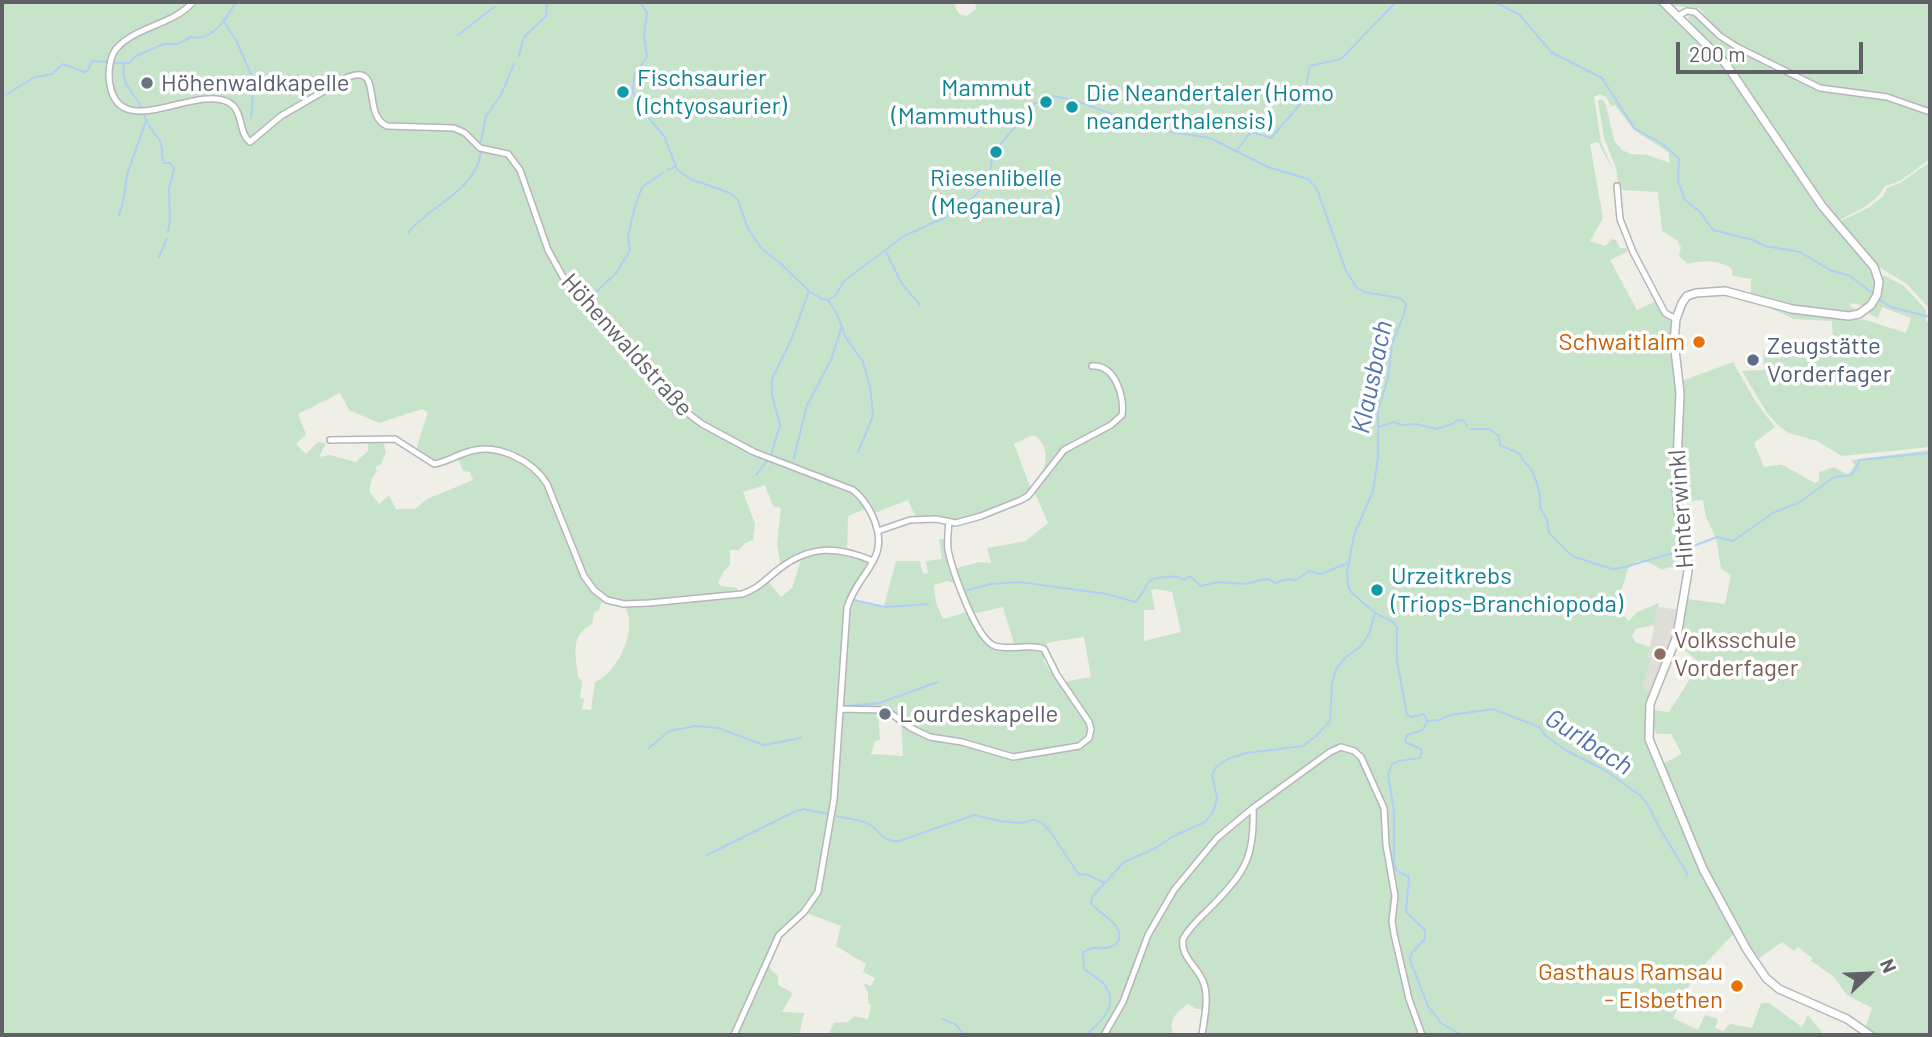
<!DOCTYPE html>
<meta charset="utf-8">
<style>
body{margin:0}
#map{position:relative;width:1932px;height:1037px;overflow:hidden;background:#efeee7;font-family:Barlow,sans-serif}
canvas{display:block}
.frame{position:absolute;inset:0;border:4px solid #5f6166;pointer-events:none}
.north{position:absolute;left:1834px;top:939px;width:70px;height:70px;-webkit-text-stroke:5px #fff;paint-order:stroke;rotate:67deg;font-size:19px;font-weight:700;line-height:28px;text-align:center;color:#5f6166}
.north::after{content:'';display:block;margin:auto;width:24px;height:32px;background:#5f6166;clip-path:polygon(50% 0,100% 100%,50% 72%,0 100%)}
.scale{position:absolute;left:1676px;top:42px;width:187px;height:32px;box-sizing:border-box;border:4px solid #5f6166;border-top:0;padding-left:9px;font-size:21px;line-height:24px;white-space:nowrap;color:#5f6166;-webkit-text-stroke:5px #fff;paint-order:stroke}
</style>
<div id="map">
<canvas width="1932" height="1037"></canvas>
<div class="frame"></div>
<div class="north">N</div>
<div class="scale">200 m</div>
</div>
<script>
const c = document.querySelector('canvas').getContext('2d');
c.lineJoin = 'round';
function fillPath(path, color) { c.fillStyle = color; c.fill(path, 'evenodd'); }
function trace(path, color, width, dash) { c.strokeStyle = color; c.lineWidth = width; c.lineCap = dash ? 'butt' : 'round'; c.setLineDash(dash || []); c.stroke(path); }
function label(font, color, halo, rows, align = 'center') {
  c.font = font + ' Barlow,sans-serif'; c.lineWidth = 7; c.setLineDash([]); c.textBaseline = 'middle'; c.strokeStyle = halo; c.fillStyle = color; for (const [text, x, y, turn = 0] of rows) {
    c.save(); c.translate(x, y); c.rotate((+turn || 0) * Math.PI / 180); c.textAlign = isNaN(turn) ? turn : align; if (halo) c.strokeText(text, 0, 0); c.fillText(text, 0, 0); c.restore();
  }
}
fillPath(new Path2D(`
 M1658,607L1682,610L1678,633L1652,696L1643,687L1651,659L1648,657Z`), '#dfded6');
fillPath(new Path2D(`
 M2,2H953L959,14L967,16L976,9L975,2H1658L1724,66L1744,94L1819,208L1869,266L1875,277L1876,288L1872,298L1865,306L1852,303L1850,307L1859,310C1828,319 1781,304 1751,294V279L1733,276L1731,268C1716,260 1704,260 1688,264L1679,256L1681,247L1677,240L1662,231L1658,192L1619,190L1616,168L1604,138L1598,100H1603L1606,105L1614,140L1622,150L1631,154L1647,155L1670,163L1668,152L1634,130L1615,105L1611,106L1606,97L1600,94L1594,97L1601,142L1615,174L1598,142L1590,144L1603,218L1590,241L1605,246L1612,239L1616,240L1620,248H1627V252L1610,260L1637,310L1656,301L1666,318L1671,321L1670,347L1677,395L1673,475L1675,512L1685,553V571L1669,567L1662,570L1648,562L1637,561L1628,569L1617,604L1619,610L1629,621L1637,612L1659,603L1654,625L1636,629L1632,636L1635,642L1650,647L1648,657L1651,658L1643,687L1651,694L1646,713L1648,750L1684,836L1703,876L1735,932L1694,976L1673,1018L1698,1030L1705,1015L1718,1019L1715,1028L1723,1031L1730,1024L1752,1028L1761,1003H1769L1802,1027L1808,1015L1824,1035H1424L1411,994L1404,964L1400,966L1406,998L1419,1035H1211L1207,1033L1205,1029L1206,985L1184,947L1187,936L1215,908L1249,864L1255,844V808L1331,753L1324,755L1251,807C1251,819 1252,832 1251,845C1248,869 1222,894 1205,910C1196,918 1185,928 1181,939C1176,956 1200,971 1203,987C1205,994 1203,1002 1202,1009H1196L1188,1004C1176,1012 1167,1021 1174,1035H828L834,1023L848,1022L854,1016L868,1019L871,1005L868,1004V993L863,983L871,986L875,978L863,972L866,964L836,946L841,926L804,912L779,935L767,959L771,970L778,976V985L793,993L782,1012L804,1013L799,1035H2ZM340,393L349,410L379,423L422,409L428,412L415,453L434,464L457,456L463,471L470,472L473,480L427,499L415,509H396L389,495L379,504L369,491L372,478L377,471L375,467L381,464L386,452L382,438L368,439V451L356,462L330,455L319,457L326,443L318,442L306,454L296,444L306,434L298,414ZM1030,436H1036C1053,452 1045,472 1033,488L1030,486L1014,444ZM765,485L773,506L781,508L777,545L781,567L802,556L792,588L781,597L767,580L757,588L739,594L737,588L721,586L718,583L723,572L730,565V550H739L745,543L753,540L755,524L743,492ZM1033,489L1048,523L1026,541L987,548L991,563L979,562L954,569L947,539H939L942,559L926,561L928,573L923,574L920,561H896L884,606L850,599L873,561L847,552L848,516L868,508L872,514L908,500L917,520C924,519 932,518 939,519C945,520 950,523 956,523C975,521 1022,504 1033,489ZM947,581L953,583L958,581L970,611L943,619L936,603L934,585ZM1156,589L1172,592L1181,632L1144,641V610H1155L1151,590ZM603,598L624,604C626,609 629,615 629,621C631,642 614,675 595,682L591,710L582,709L584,699L580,698L582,681L578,677C576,655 569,636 592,624L594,612L599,610ZM1003,607L1015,647C985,648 982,637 971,612L977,613ZM1084,637L1091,677L1063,682L1056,680L1043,660L1047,653L1042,647L1050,642ZM878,710L889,711L901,721L903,756L871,754L875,741L880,740Z
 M1668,2H1930V110L1888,94L1821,85L1739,45L1717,30L1699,8L1675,6Z
 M1691,14L1726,43L1743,54L1783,71L1819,90L1887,99L1930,115V159L1900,181L1885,186C1876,204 1855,212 1838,221L1808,181L1738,74L1690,22L1688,18Z
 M1930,162V309L1907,284L1879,267L1839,222L1868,208L1883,196L1887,188L1900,183Z
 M1883,275L1904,286L1926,310V320L1930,326V447L1842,456L1817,441L1789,433L1780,427L1767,413L1742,371L1764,370L1763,350H1800L1803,344L1833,343L1832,321L1794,319L1763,305L1816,316L1866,320L1906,333L1911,318L1882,307L1878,318L1869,314L1880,296Z
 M1733,362L1755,401L1775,427L1754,443L1764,467C1770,467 1777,464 1782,465C1784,466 1812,481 1815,483L1819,481V472L1834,467L1848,475L1855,465L1851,460L1930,450V1035H1872L1865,1029L1872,1008L1847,995L1833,976L1811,961L1812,958L1798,947L1794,951L1782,942L1758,959L1714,884L1693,841L1660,765L1682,754L1671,734H1657L1650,724L1652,710L1669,712L1700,663L1677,644L1687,599L1725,604L1731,575L1721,569L1716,538L1706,517L1703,500L1692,501L1679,488L1682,381Z`), '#c7e4ca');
trace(new Path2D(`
 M640,2L647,13L644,35L647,57L634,75L633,92L641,109L664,136L677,169L690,179L730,193L738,200L748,229L761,248L780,263L809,291L822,299L828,300L835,296L844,281L904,236L944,218L974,197L989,179L992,158L999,146L1034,104L1053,96L1074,100L1152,129L1210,138L1268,167L1308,179L1317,189L1346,271L1357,288L1364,292L1400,298L1406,304L1404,314L1392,344L1388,378L1378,410V457L1373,491L1354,535L1347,573L1348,587L1352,593L1375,613L1369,634L1360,647L1346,657L1336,669L1332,683L1330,721L1316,736L1303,746L1246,753L1228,759L1216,767L1212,775L1217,798L1213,812L1205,822L1172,837L1154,849L1124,862L1092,897L1091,903C1098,913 1127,927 1118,941C1110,954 1093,942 1083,953L1084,969C1090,974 1098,978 1103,983C1121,1004 1102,1021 1086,1035
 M1495,2L1520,15L1551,52L1602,78L1634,128L1664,145L1679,159L1678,181L1685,200L1700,212L1713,230L1753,240L1765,246L1800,252L1830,270L1850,276L1875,295
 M224,22L236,40L254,81L251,118
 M458,35L494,7
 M519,56L524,37L546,16L547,2
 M112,63H129L136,56L164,44H177L191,37C212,42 227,18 236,2
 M124,65C121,81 129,89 138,101C143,109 145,119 150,127C153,133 158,136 160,141C164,149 160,155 164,163H170L174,168L169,189L170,220L168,232
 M2,97L35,77L52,74L63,64L84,72L88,70L92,61L107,62
 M481,142L486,116L501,95L514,64
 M1237,150L1251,132L1271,138L1303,101L1310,66L1341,59L1396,2
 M668,170L676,166
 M119,215C126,198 124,188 128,172C133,155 141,138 146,120
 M408,233C430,205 476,191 481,152
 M885,250L902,284L920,305
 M159,257L167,238
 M593,295L616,273L630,250L628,236L635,206L642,187L663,173
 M1879,299L1891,307L1930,317
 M828,300L837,314L845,336L863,362L870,386L873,416L858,452
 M1378,427L1395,422L1401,425L1416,424L1436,429L1452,424L1458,420L1464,421L1467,426
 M1470,429H1489L1499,436L1500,445L1520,454C1522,461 1526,462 1530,468C1536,476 1542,498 1540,507L1547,520L1549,533L1569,553L1575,557L1606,567L1613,569L1625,567L1683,550
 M771,455L780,425L772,395V379L792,338L809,291
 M794,458L807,405L831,360L841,329
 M756,475L768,460
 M1688,548L1717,537L1733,541L1773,513L1800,502L1834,477L1852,475L1860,460L1930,453
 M967,590L991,584L1019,582L1107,594L1135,602C1151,588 1140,577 1168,577C1175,576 1177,576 1184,580L1190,576L1201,586L1218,582L1245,584L1261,580L1269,579L1275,583L1288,579L1296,580L1309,571L1321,574L1348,563
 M854,600L885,607L928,604
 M1375,613L1393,622L1397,627V661L1407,715L1412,717L1424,714L1427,721L1423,730L1407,735L1405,742L1421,749L1422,753L1419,758L1399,761L1392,764L1388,775L1394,811V862L1396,870L1409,877L1406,912L1425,930V939L1411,954L1410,960L1428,1006L1441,1023L1461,1035
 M845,706L879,703L938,682
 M1427,721L1439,720L1450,715L1493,709L1539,727L1546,736L1567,751L1603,769L1641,796L1648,805L1659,827L1688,875
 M648,749L669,731L696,726L718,728L764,745L801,738
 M835,816C844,818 855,819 864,822C879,826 878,842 899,841L974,815L1000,821L1020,823L1034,820L1041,822L1050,831L1077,872L1080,875L1086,874L1105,883
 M707,855L792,813L803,809L828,814
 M942,1019L955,1024L965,1035`), '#b0cef6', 2);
const minor = new Path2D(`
 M193,2C173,25 136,26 116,49C109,58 108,75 110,85C120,142 194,85 228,102C244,110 238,133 250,142L281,116L348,77C384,63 361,115 387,126L454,128L465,133L480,148L508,154L520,170L548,250L563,277L618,342L677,405L702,424L754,452L853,490C862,497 868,506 873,517C892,561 858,570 847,608L834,799L818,892L804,912L779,935L734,1035
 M1678,16L1687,11L1695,12L1720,36L1737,47L1820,88L1887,97L1930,112
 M1617,186L1620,219L1633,252L1665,313L1676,319
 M330,440L395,439L434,464C447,462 458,454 471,451C498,443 533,461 547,484L584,576L594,590L607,600L624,604L649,603L742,594C758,589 766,579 779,569C810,545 838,546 873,561
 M878,531L910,520L936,519L956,523L981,516L1021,500L1028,496L1064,450L1111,425L1122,415C1125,397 1115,364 1092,366
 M840,709L886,710L911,728L930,737L962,742L1013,757L1079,746L1089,738L1091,729L1089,722L1057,675L1044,649C1029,643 1011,651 995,646C976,640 952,569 948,550C947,540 948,532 949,522
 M1104,1035L1123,1002L1148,935L1174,890L1217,838L1253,808L1330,752L1341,747L1354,751L1361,757L1384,808L1386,845L1395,896L1392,921L1394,934L1409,999L1422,1035
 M1202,1035C1204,1020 1209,999 1204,984C1199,967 1180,958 1183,939C1190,926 1202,916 1212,906C1246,871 1255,856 1253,808`);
const tertiary = new Path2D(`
 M1663,2L1726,64L1822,206L1874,267L1879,282L1877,295L1871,305L1859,314L1849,316L1792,309L1725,291L1696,293L1687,296L1682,303L1676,319L1674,341L1680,393L1676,486L1678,512L1688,558V571L1677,636L1650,704L1649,739L1703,869L1747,950L1766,978L1779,989L1847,1019L1870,1035`);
trace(minor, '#b4b6ba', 8);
trace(tertiary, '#b4b6ba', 10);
trace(minor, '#fff', 5);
trace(tertiary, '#fff', 7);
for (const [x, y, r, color] of [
 [147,83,7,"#6b7280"],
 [623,92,7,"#0f9aa8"],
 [1046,102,7,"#0f9aa8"],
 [1072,107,7,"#0f9aa8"],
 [996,152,7,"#0f9aa8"],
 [1699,342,7,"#e8710a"],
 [1753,360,7,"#5c6f8a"],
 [1377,590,7,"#0f9aa8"],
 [1660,654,7,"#8d6e63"],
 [885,714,7,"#6b7280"],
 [1737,986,7,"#e8710a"]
]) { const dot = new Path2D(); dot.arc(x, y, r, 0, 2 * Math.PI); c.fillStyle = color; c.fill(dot); trace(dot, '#fff', 2.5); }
label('24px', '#0d838f', '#fff', [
 ["Fischsaurier",637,78],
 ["(Ichtyosaurier)",637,106],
 ["Mammut",1032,88,"right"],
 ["(Mammuthus)",1032,116,"right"],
 ["Die Neandertaler (Homo",1086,93],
 ["neanderthalensis)",1086,121],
 ["Riesenlibelle",996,178,"center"],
 ["(Meganeura)",996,206,"center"],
 ["Urzeitkrebs",1391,576],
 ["(Triops-Branchiopoda)",1391,604]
], 'left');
label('24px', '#5b616d', '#fff', [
 ["Höhenwaldkapelle",161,83],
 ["Lourdeskapelle",899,714]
], 'left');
label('24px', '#c56008', '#fff', [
 ["Schwaitlalm",1685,342],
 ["Gasthaus Ramsau",1723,972],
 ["- Elsbethen",1723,1000]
], 'right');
label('24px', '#5f6166', '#fff', [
 ["Höhenwaldstraße",627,345,48],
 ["Hinterwinkl",1681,509,-94]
]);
label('24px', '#4e5e75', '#fff', [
 ["Zeugstätte",1767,346],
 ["Vorderfager",1767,374]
], 'left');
label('24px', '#785e54', '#fff', [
 ["Volksschule",1674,640],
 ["Vorderfager",1674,668]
], 'left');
label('italic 26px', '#5172b0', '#fff', [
 ["Klausbach",1372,377,-78],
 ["Gurlbach",1589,742,33]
]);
</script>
